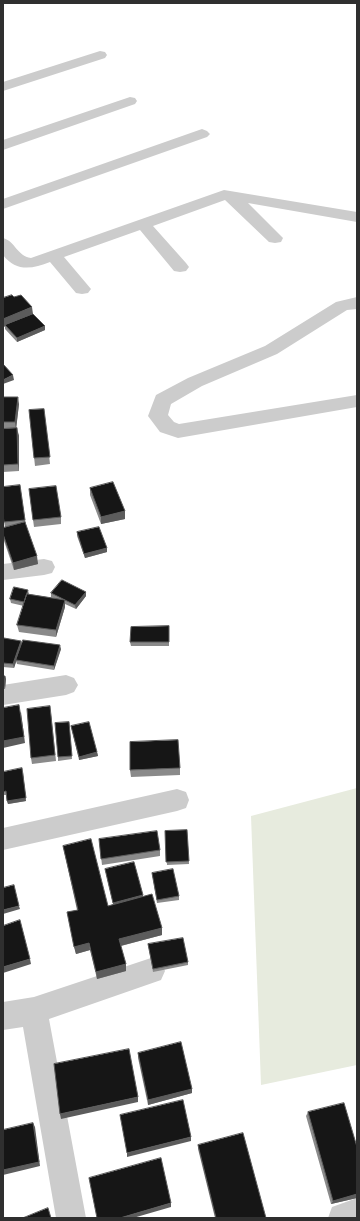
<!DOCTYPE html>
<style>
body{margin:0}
#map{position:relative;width:360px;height:1221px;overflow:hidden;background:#fff;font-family:Overpass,sans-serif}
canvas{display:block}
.frame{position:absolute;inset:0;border:4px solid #2f2f2f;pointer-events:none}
</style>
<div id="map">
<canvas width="360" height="1221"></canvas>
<div class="frame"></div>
</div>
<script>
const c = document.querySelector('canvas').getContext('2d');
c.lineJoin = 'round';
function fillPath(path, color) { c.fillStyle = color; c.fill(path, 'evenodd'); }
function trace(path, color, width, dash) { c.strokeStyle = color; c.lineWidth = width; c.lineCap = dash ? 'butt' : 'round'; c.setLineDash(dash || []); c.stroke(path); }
fillPath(new Path2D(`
 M357,788V1065L261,1085L251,816Z`), '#e7ebde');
fillPath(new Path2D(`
 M100,51L105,52L107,55L105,58L3,91V82Z
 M130,97L135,98L137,101L135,104L3,150V140Z
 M202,129L207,131L210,134L207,137L3,209V199Z
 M224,190L357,212V222L248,203L283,238L281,242L275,243L269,242L225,200L153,226L186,263L189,267L186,271L180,272L174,271L140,230L64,257L91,289L88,293L82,294L76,293L50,262C32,269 16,272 3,255V238C15,241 17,256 31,258Z
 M357,297V309L347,310L277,354L202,386L171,404L168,415L174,422L179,424L357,395V407L178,438L160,432L148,416L156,395L188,378L265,346L336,302Z
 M44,559L52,561L55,567L52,573L44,575L3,580V564Z
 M66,675L74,678L78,685L74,692L66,695L3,705V685Z
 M177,789L186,792L189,800L186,808L177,811L3,850V828Z
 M151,958L161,962L165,971L161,980L49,1019L86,1218H56L23,1027L3,1030V1002L34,997Z
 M357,1198V1218H328L332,1207Z`), '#ccc');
fillPath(new Path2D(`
 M3,298L33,314L45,330L17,342L5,329V326L4,327L3,325Z
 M3,397L19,404L16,428L19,436V471L3,472Z
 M44,409L50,464L35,466L29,410Z
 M20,485L26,525L38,564L14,570L3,538V528L5,527L3,515Z
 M90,488L125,511V519L101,524L90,495Z
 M29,489L61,517V524L34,527Z
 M77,532L107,552L85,558L77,536Z
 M28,590L29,594L54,598L51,597V593L86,592V596L76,609L65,604V607L56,637L19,632L17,625L24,606L11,603L10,599Z
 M169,626V646H131L130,642Z
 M3,640L22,644L61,649L54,670L17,664L16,661L14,668L3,667Z
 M3,676H5L6,679L5,689H3Z
 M51,713L56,761L32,764L31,758Z
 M69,722L72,759L58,761V757Z
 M71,726L97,752L98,756L79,760Z
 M180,768V775L131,777L130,770Z
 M3,772L26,801L8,804L6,795H3Z
 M187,830L189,864L167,865L165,831Z
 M99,839L160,850V856L102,865Z
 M63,846L108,906L113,904L105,869L143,895V897L162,935L121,946L126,971L97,979L90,950L76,954L67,912L77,910Z
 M152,873L179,896V900L157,903Z
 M148,944L188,962V965L153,972Z
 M138,1053L192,1089V1093L148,1105L138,1058Z
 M308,1112L357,1147V1198L331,1204L306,1116Z
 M198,1145L266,1218H215L198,1149Z`), '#8a8a8a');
fillPath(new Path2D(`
 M32,307L33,314L5,325V326L4,327L3,319Z
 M45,326V330L17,342V338Z
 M13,375L14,380L3,384V380Z
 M18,397L19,404L16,430L15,422Z
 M17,428L19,436V471L18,464Z
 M125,511V519L101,524V517Z
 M107,548V552L85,558L84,554Z
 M37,556L38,564L14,570L13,563Z
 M86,592V596L76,609L75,605Z
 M65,600V607L56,637V630Z
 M21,641L22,645L14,668L13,664Z
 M60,645L61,649L54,670V666Z
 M5,676L6,679L5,689L4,685Z
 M21,712L25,743L3,748V741Z
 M97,752L98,756L79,760V757Z
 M23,772L26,801L8,804L7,801Z
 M143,895V898L113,906V903Z
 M19,906L20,909L3,914V910Z
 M162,928V935L120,946L119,939Z
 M89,943L90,950L76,954L74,947Z
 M30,959L31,964L3,973V967Z
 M126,964V971L97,979L96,972Z
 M192,1089V1093L148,1105V1100Z
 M138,1097V1102L61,1119L60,1114Z
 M33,1123L35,1127L40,1166L3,1175V1170Z
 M191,1137V1141L127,1157V1153Z
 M357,1194V1198L331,1204L333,1201Z
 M171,1203V1207L133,1218H120Z`), '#5c5c5c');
const building = new Path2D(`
 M12,295L14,297L21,295L32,307L3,319V298Z
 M33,314L45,326L17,338L5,325Z
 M3,364L13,375L3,380Z
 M3,397H18L15,422H3Z
 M44,409L50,457L34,458L29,410Z
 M17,428L18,464L3,465V429Z
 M113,482L125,511L101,517L90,488Z
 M20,485L25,520L4,522L3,515V487Z
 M56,486L61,517L33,520L29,489Z
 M25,522L37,556L13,563L3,534V528Z
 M99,527L107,548L84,554L77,532Z
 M62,580L86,592L75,605L51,593Z
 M14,587L28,590L24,602L10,599Z
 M27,594L65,600L56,630L17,625Z
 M169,626V642H130L131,627Z
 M4,638L21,641L13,664L3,663V640Z
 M23,640L60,645L54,666L16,660Z
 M3,676H5L4,685H3Z
 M19,705L24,737L3,741V708Z
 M50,706L55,755L31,758L27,709Z
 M69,722L72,756L58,757L55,723Z
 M89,722L97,752L79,757L71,726Z
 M178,740L180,768L130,770V742Z
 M22,768L26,798L7,801L6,791L3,792V772Z
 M187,830L189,861L166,862L165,831Z
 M157,831L160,850L101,859L99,839Z
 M91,839L108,906L152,894L162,928L119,939L126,964L96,972L89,943L74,947L67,912L78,910L63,846Z
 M134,862L143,895L113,903L105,869Z
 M173,869L179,896L157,900L152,873Z
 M14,885L19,906L3,910V888Z
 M20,920L30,959L3,967V926Z
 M183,938L188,962L153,969L148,944Z
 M181,1042L192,1089L148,1100L138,1053Z
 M129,1049L138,1097L60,1114L54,1064Z
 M183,1100L191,1137L127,1153L120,1115Z
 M344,1103L357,1147V1194L333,1201L308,1112Z
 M33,1123L39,1162L3,1170V1130Z
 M243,1133L266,1218H216L198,1145Z
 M161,1158L171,1203L120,1218H97L89,1178Z
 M48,1208L51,1218H23Z`);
fillPath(building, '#161616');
trace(building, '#5c5c5c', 1);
</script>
